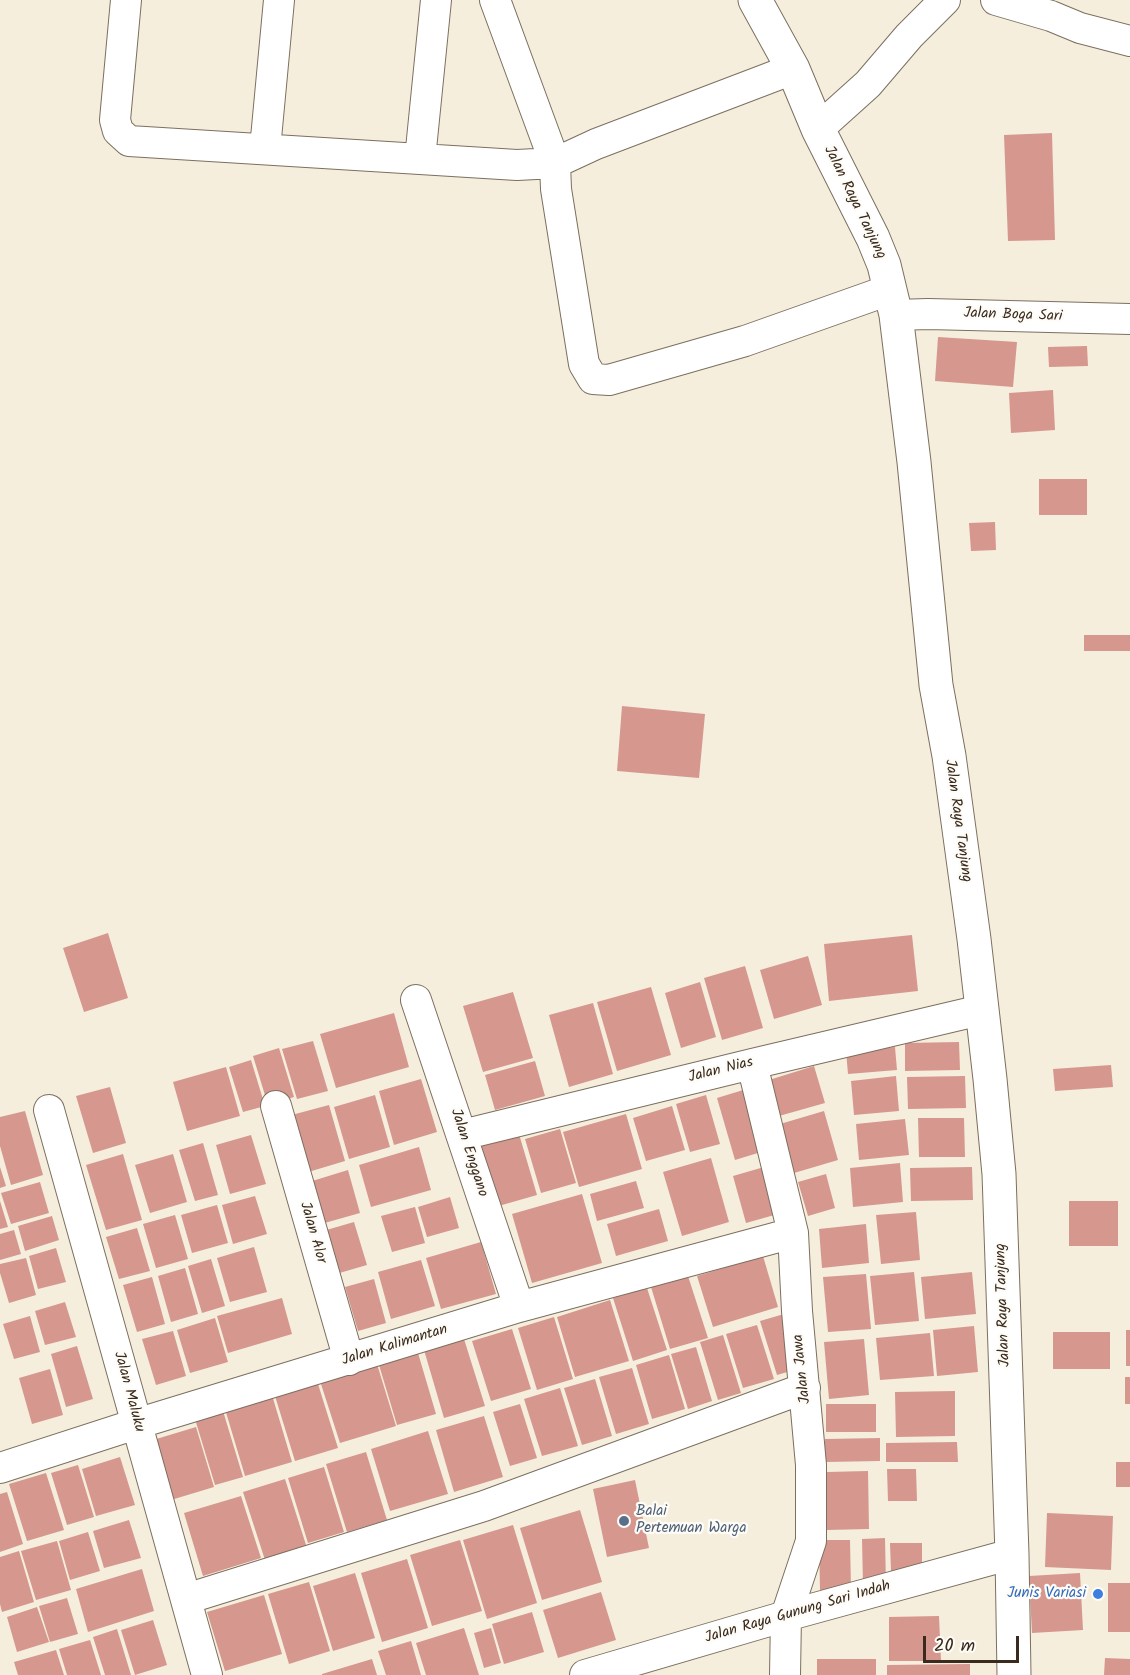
<!DOCTYPE html>
<style>
body{margin:0}
#map{position:relative;width:1130px;height:1675px;overflow:hidden;background:#f5eedc;font-family:Kalam,sans-serif}
canvas{display:block}
.scale{position:absolute;left:923px;top:1636px;width:96px;height:27px;box-sizing:border-box;border:3px solid #3b2a1e;border-top:0;padding-left:8px;font-size:18px;line-height:21px;white-space:nowrap;color:#3b2a1e;-webkit-text-stroke:4px #fdfcf7;paint-order:stroke}
</style>
<div id="map">
<canvas width="1130" height="1675"></canvas>
<div class="scale">20 m</div>
</div>
<script>
const c = document.querySelector('canvas').getContext('2d');
c.lineJoin = 'round';
function fillPath(path, color) { c.fillStyle = color; c.fill(path, 'evenodd'); }
function trace(path, color, width, dash) { c.strokeStyle = color; c.lineWidth = width; c.lineCap = dash ? 'butt' : 'round'; c.setLineDash(dash || []); c.stroke(path); }
function label(font, color, halo, rows, align = 'center') {
  c.font = font + ' Kalam,sans-serif'; c.lineWidth = 4.5; c.setLineDash([]); c.textBaseline = 'middle'; c.strokeStyle = halo; c.fillStyle = color; for (const [text, x, y, turn = 0] of rows) {
    c.save(); c.translate(x, y); c.rotate((+turn || 0) * Math.PI / 180); c.textAlign = isNaN(turn) ? turn : align; if (halo) c.strokeText(text, 0, 0); c.fillText(text, 0, 0); c.restore();
  }
}
fillPath(new Path2D(`
 M1052,133L1055,240L1008,241L1004,135Z
 M938,337L1017,342L1013,387L935,381Z
 M1087,346L1088,366L1049,367L1048,347Z
 M1053,390L1055,430L1011,433L1009,393Z
 M1039,479H1087V515H1039Z
 M995,522L996,550L971,551L969,523Z
 M1084,635H1130V651H1084Z
 M622,706L705,714L699,778L617,771Z
 M108,933L128,998L84,1012L63,948Z
 M912,935L918,991L829,1001L824,944Z
 M808,956L822,1005L774,1019L760,970Z
 M745,966L763,1028L722,1040L704,978Z
 M700,982L716,1037L681,1048L665,993Z
 M651,987L671,1055L617,1071L597,1002Z
 M513,992L533,1058L483,1072L463,1006Z
 M593,1003L613,1074L569,1087L549,1015Z
 M394,1013L409,1067L336,1088L320,1034Z
 M313,1041L328,1091L297,1099L282,1049Z
 M959,1042L960,1070L905,1071V1043Z
 M895,1047L897,1070L848,1074L846,1051Z
 M279,1048L294,1097L268,1105L253,1056Z
 M251,1060L265,1106L243,1112L229,1067Z
 M535,1061L545,1096L495,1110L485,1075Z
 M1111,1065L1113,1087L1055,1091L1053,1069Z
 M814,1066L825,1103L779,1116L769,1080Z
 M226,1067L240,1116L187,1131L173,1082Z
 M896,1076L899,1111L854,1115L851,1081Z
 M965,1076L966,1108L908,1109L907,1077Z
 M421,1079L437,1132L394,1145L379,1091Z
 M110,1087L126,1143L93,1153L76,1096Z
 M753,1087L771,1149L735,1160L717,1098Z
 M375,1095L390,1147L349,1159L334,1107Z
 M706,1095L720,1144L690,1152L676,1104Z
 M329,1105L345,1161L305,1173L288,1116Z
 M672,1106L685,1150L646,1161L633,1118Z
 M25,1111L43,1175L11,1185L0,1146V1117Z
 M824,1111L838,1160L794,1173L780,1124Z
 M626,1114L642,1169L579,1187L563,1132Z
 M918,1118H964L965,1157H919Z
 M905,1119L909,1155L859,1160L856,1124Z
 M560,1129L576,1183L541,1193L525,1139Z
 M519,1134L537,1195L495,1207L477,1146Z
 M251,1135L266,1184L230,1194L216,1145Z
 M203,1143L218,1195L195,1201L179,1150Z
 M419,1147L431,1190L371,1207L359,1165Z
 M123,1154L142,1220L106,1230L86,1165Z
 M173,1154L187,1202L150,1213L135,1165Z
 M711,1158L729,1222L682,1236L663,1172Z
 M900,1163L903,1202L853,1207L850,1168Z
 M771,1165L785,1212L746,1223L733,1176Z
 M0,1167L6,1186L0,1188Z
 M972,1167L973,1200L911,1201L910,1168Z
 M348,1170L360,1213L321,1224L309,1182Z
 M826,1174L835,1208L808,1216L798,1182Z
 M636,1181L644,1208L597,1221L590,1194Z
 M40,1182L49,1213L11,1224L1,1193Z
 M582,1194L602,1263L532,1283L512,1214Z
 M255,1196L267,1234L233,1244L222,1205Z
 M450,1197L459,1228L427,1237L418,1207Z
 M0,1201L8,1227L0,1229Z
 M1069,1201H1118V1246H1069Z
 M217,1205L228,1243L192,1253L181,1215Z
 M415,1207L425,1243L392,1252L381,1216Z
 M659,1209L668,1241L616,1256L607,1224Z
 M916,1212L920,1260L881,1264L876,1215Z
 M175,1215L188,1259L156,1268L143,1224Z
 M52,1216L59,1240L25,1251L18,1226Z
 M354,1222L367,1265L336,1274L323,1231Z
 M866,1224L869,1263L822,1268L819,1229Z
 M137,1228L150,1271L119,1279L106,1237Z
 M14,1230L21,1254L0,1260V1234Z
 M481,1242L496,1294L441,1309L426,1258Z
 M254,1247L267,1292L230,1302L217,1258Z
 M56,1248L66,1282L38,1289L29,1256Z
 M763,1256L778,1307L713,1327L697,1276Z
 M26,1258L36,1295L9,1303L0,1273V1264Z
 M211,1259L225,1306L202,1313L188,1266Z
 M421,1260L435,1306L391,1319L378,1272Z
 M185,1268L198,1314L171,1322L158,1276Z
 M914,1272L919,1321L875,1325L870,1276Z
 M972,1272L976,1314L925,1319L921,1277Z
 M866,1274L871,1329L828,1332L823,1277Z
 M688,1276L708,1338L670,1349L651,1287Z
 M152,1277L165,1324L137,1332L123,1285Z
 M374,1279L386,1323L358,1331L345,1287Z
 M647,1288L667,1350L633,1361L613,1298Z
 M282,1298L292,1334L228,1353L217,1316Z
 M610,1300L629,1361L575,1377L557,1317Z
 M65,1302L76,1337L45,1345L35,1311Z
 M784,1314L801,1368L777,1375L760,1321Z
 M30,1316L40,1352L14,1359L3,1324Z
 M554,1317L573,1379L537,1390L518,1328Z
 M215,1318L228,1362L190,1373L177,1330Z
 M757,1325L774,1379L743,1388L726,1334Z
 M974,1326L978,1372L937,1376L933,1330Z
 M512,1329L531,1389L491,1401L472,1341Z
 M1126,1330H1130V1366H1126Z
 M173,1331L186,1376L156,1385L142,1339Z
 M1053,1332H1110V1369H1053Z
 M930,1333L934,1376L880,1380L876,1338Z
 M723,1335L741,1393L718,1400L700,1342Z
 M464,1339L485,1406L444,1418L424,1350Z
 M864,1339L869,1395L829,1399L824,1342Z
 M77,1346L93,1399L66,1407L51,1354Z
 M696,1347L712,1401L688,1409L671,1354Z
 M418,1353L436,1414L397,1425L379,1365Z
 M669,1355L685,1409L652,1419L636,1365Z
 M377,1364L396,1426L340,1443L320,1381Z
 M632,1368L649,1424L616,1434L599,1377Z
 M50,1369L63,1415L32,1424L19,1378Z
 M1125,1377H1130V1404H1125Z
 M595,1379L612,1436L582,1445L564,1388Z
 M318,1384L338,1448L295,1461L275,1396Z
 M560,1388L578,1446L542,1456L524,1399Z
 M955,1391V1436L896,1437L895,1392Z
 M272,1395L292,1462L245,1476L225,1409Z
 M520,1404L537,1458L510,1466L493,1412Z
 M826,1404H876V1432H826Z
 M223,1411L243,1477L215,1485L195,1419Z
 M484,1416L503,1477L454,1492L436,1430Z
 M196,1427L214,1487L171,1500L153,1440Z
 M428,1431L448,1494L390,1511L371,1449Z
 M880,1438V1461L825,1462V1439Z
 M957,1442L958,1462H886V1443Z
 M366,1452L387,1520L347,1532L326,1464Z
 M120,1457L135,1505L96,1516L82,1469Z
 M1116,1462H1130V1487H1116Z
 M78,1465L94,1517L67,1525L51,1473Z
 M324,1467L344,1532L308,1543L288,1478Z
 M887,1469H916L917,1501H888Z
 M868,1471L869,1529L827,1530V1472Z
 M46,1473L64,1530L27,1541L9,1484Z
 M285,1479L307,1548L265,1560L243,1492Z
 M635,1480L649,1548L607,1557L593,1489Z
 M7,1492L23,1544L0,1552V1494Z
 M241,1496L261,1558L203,1576L184,1513Z
 M580,1510L602,1582L542,1600L520,1528Z
 M1047,1513L1113,1516L1111,1570L1045,1567Z
 M129,1520L141,1558L104,1568L93,1531Z
 M513,1525L537,1603L487,1619L463,1540Z
 M88,1532L100,1571L70,1580L59,1541Z
 M885,1538L886,1586H863L862,1539Z
 M460,1540L482,1611L432,1626L410,1555Z
 M819,1540H850L851,1589L820,1590Z
 M57,1541L71,1590L36,1600L21,1551Z
 M890,1543H922V1572H891Z
 M19,1551L34,1602L2,1612L0,1604V1557Z
 M407,1559L428,1628L382,1642L361,1573Z
 M142,1569L154,1611L88,1632L76,1589Z
 M355,1573L375,1638L333,1651L313,1586Z
 M1080,1573L1083,1630L1032,1633L1029,1576Z
 M309,1582L330,1651L289,1664L268,1594Z
 M1108,1583H1130V1632H1108Z
 M601,1592L616,1640L558,1658L543,1610Z
 M264,1595L282,1654L225,1671L207,1612Z
 M67,1598L78,1634L50,1642L39,1606Z
 M37,1607L49,1642L17,1652L7,1617Z
 M532,1612L544,1652L504,1664L492,1624Z
 M939,1616L941,1661H889V1617Z
 M153,1620L167,1665L135,1675L121,1630Z
 M464,1628L479,1675H426L416,1643Z
 M491,1628L501,1663L484,1668L474,1633Z
 M117,1629L131,1675H105L93,1637Z
 M90,1640L101,1675H67L59,1649Z
 M411,1641L421,1675H386L378,1651Z
 M56,1650L64,1675H18L14,1662Z
 M1105,1658L1130,1659V1675H1104Z
 M372,1659L377,1675H322V1674Z
 M817,1659H876V1675H817Z
 M970,1664V1675H887V1665Z`), '#d6978e');
const minor = new Path2D(`
 M126,0L115,120L118,131L129,141L517,165L555,163L596,144L793,69
 M495,0L555,163L556,189L584,364L593,379L609,380L745,341L889,290
 M996,0L1051,16L1080,28L1130,41
 M818,129L868,84L909,36L945,0
 M265,149L279,0
 M420,159L436,0
 M896,315L928,314L1130,319
 M416,1000L519,1307
 M752,1064L793,1233L797,1311L811,1465V1541L786,1616L785,1675
 M276,1106L349,1360
 M49,1110L207,1675
 M462,1135L752,1064L981,1010
 M0,1468L136,1424L519,1307L793,1233
 M186,1599L484,1506L805,1388
 M585,1675L786,1616L1012,1554`);
const primary = new Path2D(`
 M755,0L793,69L818,129L873,238L884,265L896,315L914,462L936,685L949,756L974,939L990,1079L999,1174L1012,1554L1014,1675`);
trace(minor, '#7c6f60', 32);
trace(primary, '#7c6f60', 35);
trace(minor, '#fff', 30);
trace(primary, '#fff', 33);
for (const [x, y, r, color] of [
 [624,1521,6,"#5c6f8a"],
 [1098,1594,6,"#3f7fe0"]
]) { const dot = new Path2D(); dot.arc(x, y, r, 0, 2 * Math.PI); c.fillStyle = color; c.fill(dot); trace(dot, '#fdfcf7', 2); }
label('15px', '#3b2a1e', '#fdfcf7', [
 ["Jalan Raya Tanjung",854,203,64],
 ["Jalan Boga Sari",1013,316,2],
 ["Jalan Raya Tanjung",957,821,82],
 ["Jalan Nias",721,1071,-14],
 ["Jalan Enggano",468,1153,72],
 ["Jalan Alor",312,1233,74],
 ["Jalan Raya Tanjung",1004,1305,-92],
 ["Jalan Kalimantan",395,1346,-17],
 ["Jalan Jawa",803,1369,-96],
 ["Jalan Maluku",128,1392,75],
 ["Jalan Raya Gunung Sari Indah",798,1613,-16]
]);
label('15px', '#4e5e75', '#fdfcf7', [
 ["Balai",636,1512],
 ["Pertemuan Warga",636,1529]
], 'left');
label('15px', '#366cbe', '#fdfcf7', [
 ["Junis Variasi",1086,1594]
], 'right');
</script>
